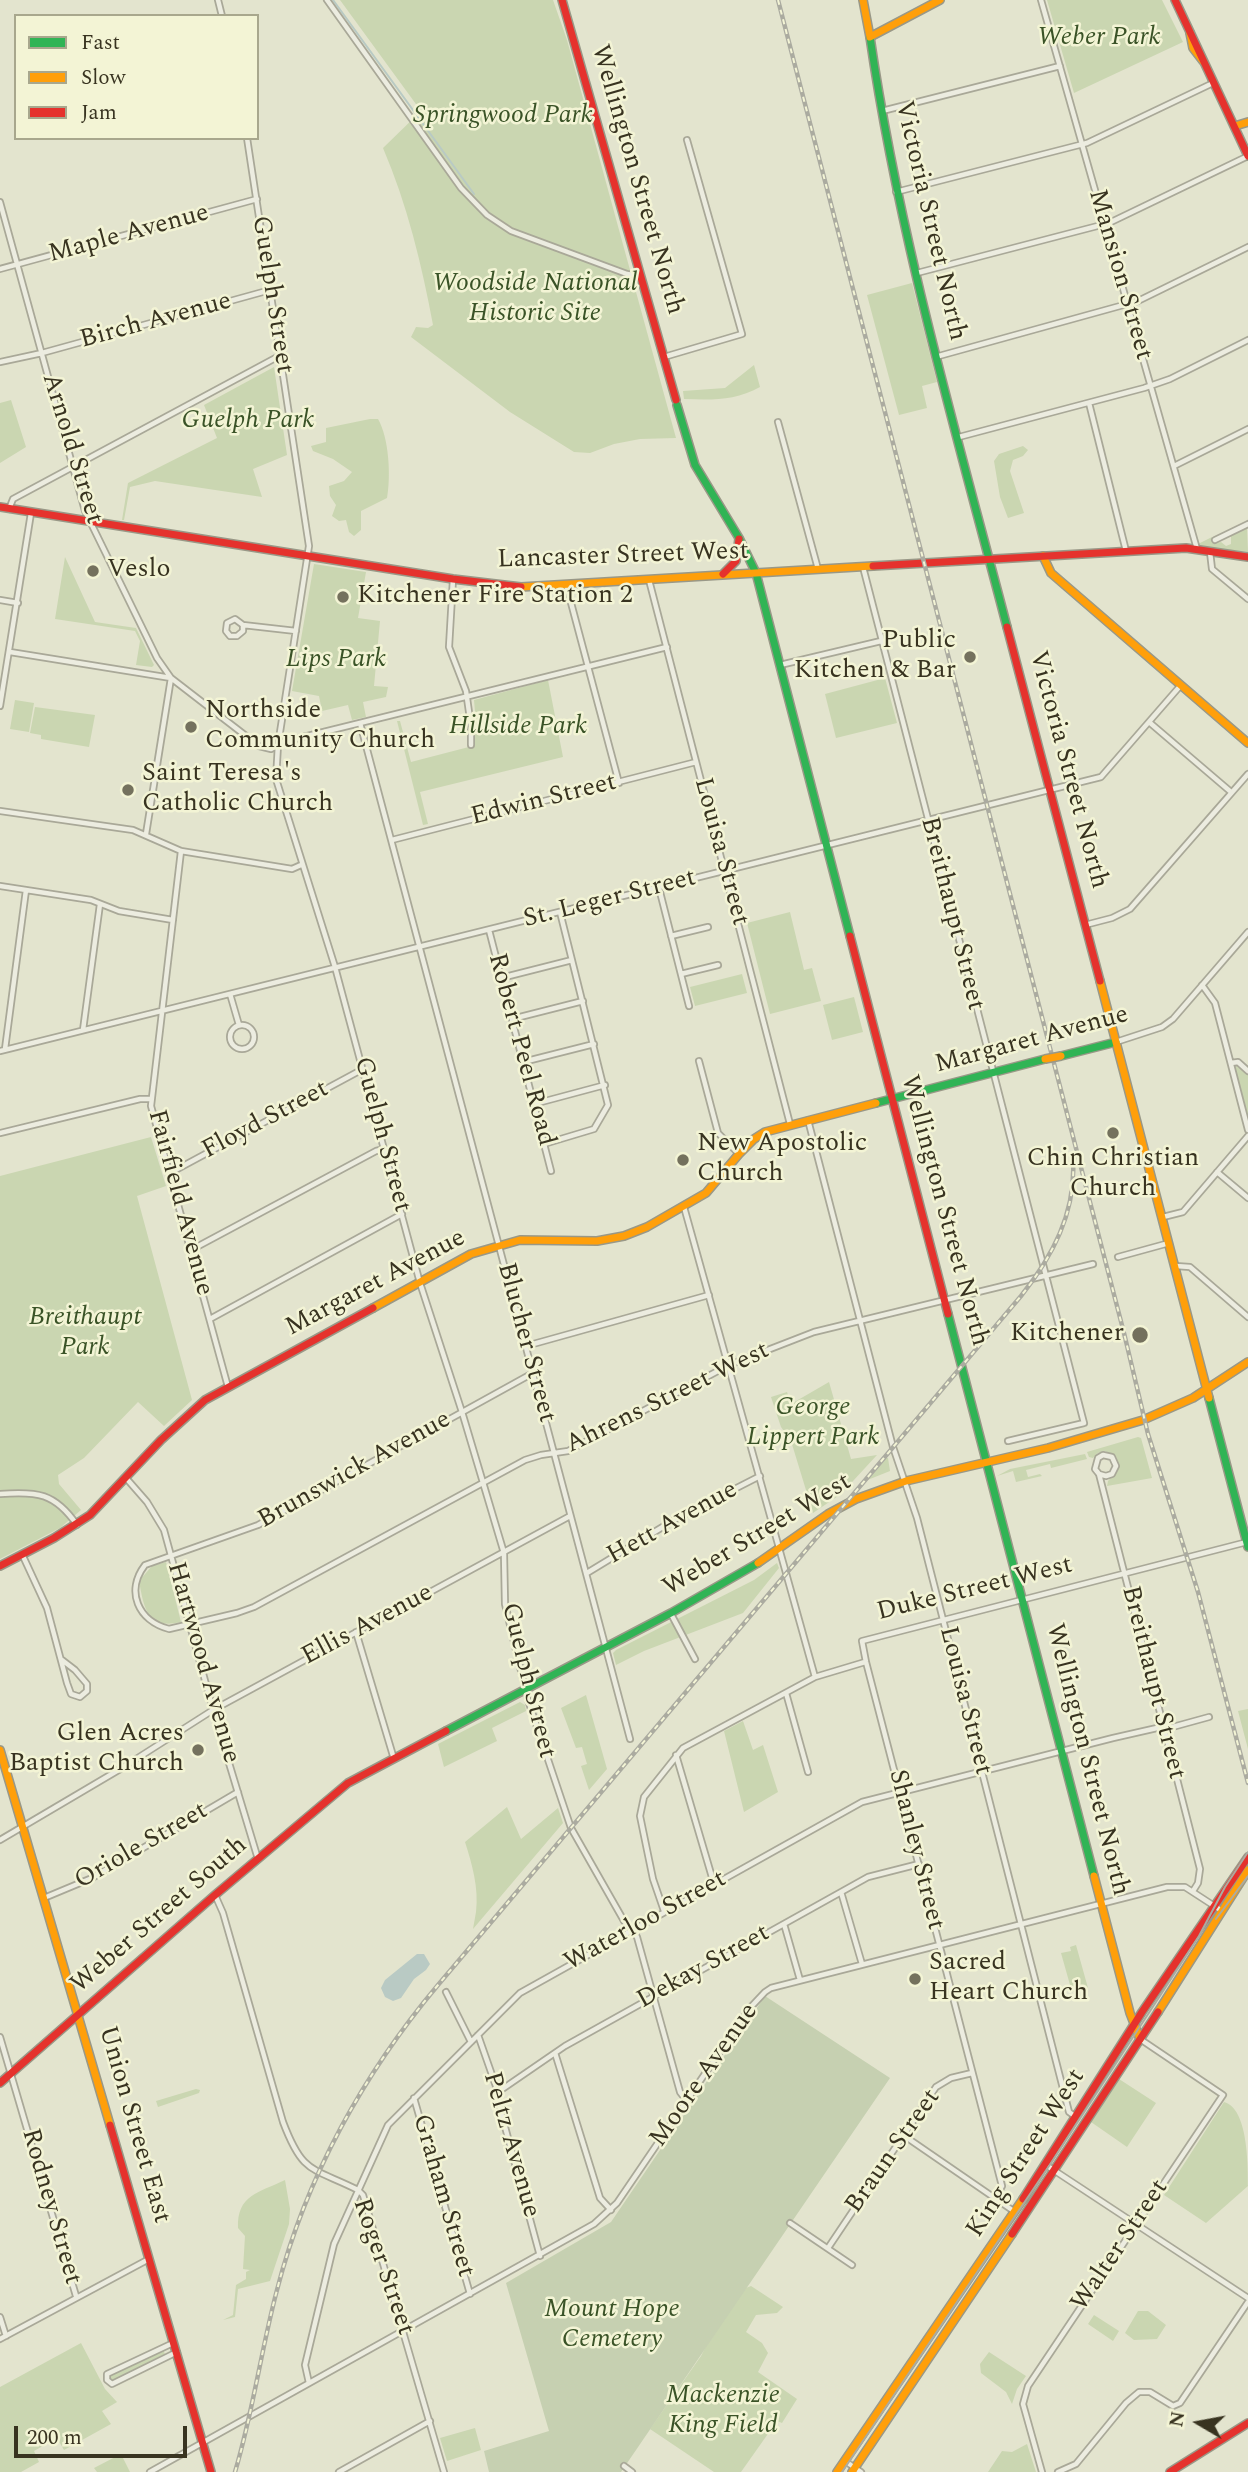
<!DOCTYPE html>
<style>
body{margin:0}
#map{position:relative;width:1248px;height:2472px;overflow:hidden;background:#e3e4ce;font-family:Spectral,serif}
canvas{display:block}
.legend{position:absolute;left:14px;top:14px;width:245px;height:126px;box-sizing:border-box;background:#f3f4d5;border:2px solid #a8a78d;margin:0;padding:9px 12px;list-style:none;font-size:21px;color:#383320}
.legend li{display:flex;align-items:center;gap:14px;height:35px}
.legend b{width:35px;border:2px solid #a8a78d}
.north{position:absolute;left:1164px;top:2388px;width:70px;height:70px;-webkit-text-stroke:5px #f3f4d5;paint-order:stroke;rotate:280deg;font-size:19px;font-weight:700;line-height:28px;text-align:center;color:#383320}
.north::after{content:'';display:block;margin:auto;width:24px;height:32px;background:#383320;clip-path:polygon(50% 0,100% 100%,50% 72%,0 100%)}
.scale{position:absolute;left:14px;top:2426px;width:173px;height:32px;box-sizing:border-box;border:4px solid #383320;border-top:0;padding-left:9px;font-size:21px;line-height:24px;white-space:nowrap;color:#383320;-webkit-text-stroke:5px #f3f4d5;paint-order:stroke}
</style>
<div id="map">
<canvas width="1248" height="2472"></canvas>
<ul class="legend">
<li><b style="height:9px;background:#30b455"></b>Fast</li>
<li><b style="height:9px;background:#ff9f0a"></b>Slow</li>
<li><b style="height:9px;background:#e5322d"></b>Jam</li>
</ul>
<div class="north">N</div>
<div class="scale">200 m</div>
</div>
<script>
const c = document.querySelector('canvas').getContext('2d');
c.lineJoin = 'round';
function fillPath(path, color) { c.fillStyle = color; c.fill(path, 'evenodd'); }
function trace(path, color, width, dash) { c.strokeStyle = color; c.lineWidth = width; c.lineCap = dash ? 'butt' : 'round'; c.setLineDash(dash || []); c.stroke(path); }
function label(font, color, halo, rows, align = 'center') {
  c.font = font + ' Spectral,serif'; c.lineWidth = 5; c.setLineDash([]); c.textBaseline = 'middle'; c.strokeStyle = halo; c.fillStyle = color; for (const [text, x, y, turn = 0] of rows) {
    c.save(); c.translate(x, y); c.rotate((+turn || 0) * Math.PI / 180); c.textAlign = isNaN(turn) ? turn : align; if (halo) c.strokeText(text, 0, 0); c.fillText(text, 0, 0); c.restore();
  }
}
fillPath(new Path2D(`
 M340,0H553L567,40L676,438L640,439L614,444L590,453L574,452L510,412L411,337L416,327L428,328L433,325C422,265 407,204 383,148L421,111Z
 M1047,0H1162L1183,42L1074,93Z
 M912,283L937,382L922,386L927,408L899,415L867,295Z
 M754,365L760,387C735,401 711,400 684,399L683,391L725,388Z
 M274,367L287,455L253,469L262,497L155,481L130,487L124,520H122L128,483L217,438L204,405Z
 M11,400L26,447L0,463V403Z
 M370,419H378C389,438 391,476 387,498L361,511V530L354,536L349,532L346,520L339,521L332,516L336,505L330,496L329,486L344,481L352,472L333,459L313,451L311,446L326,442V428Z
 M1023,446L1028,450L1023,456L1013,460L1010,471L1024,513L1008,518L1000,497L994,461L999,454Z
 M1247,528L1248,552L1203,547L1198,544L1212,537L1216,543L1221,542L1226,546L1231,544V536Z
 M65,557L95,622L136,628L154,665L152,667L136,665L140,641L135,631L55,619Z
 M314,564L366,572L358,618L380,621L374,686L388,687L386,697L363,702L366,717L352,720L348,705L322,711L319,696L292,691Z
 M885,678L897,723L836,738L825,694Z
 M548,680L563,757L420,792L428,824L423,825L397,721H400L411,762L465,748L473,746L476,724L474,700Z
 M15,700L34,703L29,732L10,729Z
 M35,707L95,715L89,747L41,739V735L30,733Z
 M790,912L804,970L812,968L821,1001L770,1014L747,923Z
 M742,974L747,993L695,1006L690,987Z
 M854,997L863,1032L832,1040L823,1005Z
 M1236,1066L1248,1074V1119L1235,1068Z
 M151,1137L166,1186L137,1196L192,1400L164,1426L138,1402L84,1458L58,1475L59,1484L81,1510L60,1528L0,1559V1176Z
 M829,1382L851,1459L877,1455L841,1494L813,1513L791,1441L781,1427L771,1397L787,1392L791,1404Z
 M1138,1437L1141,1438L1152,1478L1107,1486L1108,1481L1117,1471V1458L1105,1451L1098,1453L1093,1458L1089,1457L1087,1452Z
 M1085,1454L1087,1459L1051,1468L1050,1464L1026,1470L1028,1477L1040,1474L1042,1476L1016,1482L1013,1471L997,1476L1010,1469Z
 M885,1458H888L890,1471L865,1481Z
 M166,1562L181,1622C147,1630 144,1608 139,1581L152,1566Z
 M777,1563L779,1568L743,1613L644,1651L616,1665L613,1653L616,1650L754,1580Z
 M586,1695L607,1769L589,1790L581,1766L587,1764L582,1747L576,1748L561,1708Z
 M520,1702L525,1705L526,1711L492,1728L497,1741L444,1767L438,1744Z
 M1248,1709V1749L1238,1711Z
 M743,1721L753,1750L763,1745L778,1792L744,1812L724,1731Z
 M507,1807L521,1839L558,1808L563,1823L473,1929C474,1923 475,1918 476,1912C479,1888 472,1864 465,1842Z
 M1076,1945L1088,1988L1072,1992L1061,1953L1071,1951L1070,1947Z
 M1119,2079L1156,2103L1127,2147L1091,2122Z
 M196,2089L200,2090L199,2093L158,2107L156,2101Z
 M1224,2102C1248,2108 1248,2165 1248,2186L1206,2223L1164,2195Z
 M285,2180L290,2209L289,2224L270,2281L238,2289L235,2317L223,2320L233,2315L236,2285L246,2279V2272L250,2270L243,2269L245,2236L238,2228C237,2195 258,2193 285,2180Z
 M751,2286L783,2307L777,2313L756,2315L746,2332L762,2343L768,2353L758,2372L797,2399L782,2423L777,2421L741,2472H714L650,2429L701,2356L733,2293Z
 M1138,2311H1148L1166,2325L1157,2339L1134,2340L1125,2333Z
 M1094,2315L1119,2331L1113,2341L1088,2324Z
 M81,2343L105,2389L117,2402L102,2411L111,2424L64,2450L57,2438L34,2451L39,2462L21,2472H0V2387Z
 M163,2350L165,2354L112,2381L109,2376Z
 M989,2352L1026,2376L1017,2389L1012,2404L1006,2392L981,2373L980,2364Z
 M475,2428L481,2450L447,2461L440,2438Z
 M1027,2444L1036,2472H988L1002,2451L1012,2452Z
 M121,2454L130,2472H97L94,2468Z`), '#cad6b1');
fillPath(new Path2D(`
 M765,1996L890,2078L621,2472H489L484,2451L549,2431L506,2283L611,2222Z`), '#c6d0b1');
fillPath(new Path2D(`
 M417,1954H424L430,1964L426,1970L414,1979L401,1998L393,2001L385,1997L381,1988L385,1980Z`), '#b9cac4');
trace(new Path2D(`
 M333,0L474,194`), '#b9cac4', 2);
const street = new Path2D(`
 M218,0L222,16
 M327,0L461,188L487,215L511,231L627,274L640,276
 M1041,0L1197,549
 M882,111L1060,66
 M247,138L309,546L278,745L276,779L335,967L420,1283L462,1412L504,1553L505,1604L528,1700L571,1828L624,1921L637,1937L680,2092L687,2101
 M896,192L1087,143L1213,83
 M0,202L85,511L157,658L171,678L259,746L271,749L283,742L667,647
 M0,269L257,199
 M917,273L1109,223L1248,156
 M939,356L1138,301L1248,247
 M664,357L742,334L687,140
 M0,362L42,353L270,290
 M1089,403L1126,551
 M778,422L818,569
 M959,437L1144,388L1170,379L1248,340
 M1174,466L1248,429
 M9,509L13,499L281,355
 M1215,540L1248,524
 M1210,552L1212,569L1248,599
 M863,567L1084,1423L1008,1441
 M453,579L449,647L466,691L471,726V745
 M649,580L790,1124
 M566,584L619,783
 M0,600L18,603
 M243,625V631L237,636H230L226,631L227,623L235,619L243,625L296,631
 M10,652L171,678L146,834
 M780,665L881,641
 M0,706L31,513
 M1149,722L1231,792
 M360,723L630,1739
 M0,811L133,830L181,851L292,869L301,865
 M392,840L696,762
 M181,851L151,1106L228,1387
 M0,886L91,900L119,911L173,920
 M659,888L689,1006
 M1085,925L1112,918L1130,909L1248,774
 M489,930L551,1171
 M671,936L708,927
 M681,974L718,965
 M501,978L572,960
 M1202,985L1215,1003L1248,1130
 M230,994L239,1025
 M512,1019L583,1001
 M230 1037a12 12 0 1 1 24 0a12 12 0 1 1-24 0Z
 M83,1030L100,904
 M1116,1042L1162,1027L1173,1019L1248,932
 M5,1049L26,890
 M0,1051L1101,777L1181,685
 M699,1061L718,1133L739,1154
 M523,1062L594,1044
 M1231,1063L1238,1062L1248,1071
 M534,1104L605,1085
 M808,1120L893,1447L917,1518L1069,2112L1076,2117
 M0,1133L140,1099H151
 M544,1144L594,1129L608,1105L560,912
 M1217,1172L1248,1198
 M170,1173L363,1069
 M684,1207L815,1677
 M1163,1217L1183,1212L1248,1136
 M191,1250L376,1151L384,1149
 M1118,1257L1169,1243
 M1176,1266L1190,1267L1248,1317
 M210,1319L402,1214
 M526,1346L709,1295
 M533,1373L258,1525L145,1565C125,1591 138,1621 169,1629L237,1613L254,1607L525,1460L541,1455L568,1451L729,1365L814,1332L1093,1264
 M1099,1474L1106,1476L1112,1474L1116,1466L1112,1457L1103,1455L1098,1458L1095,1469L1099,1474L1200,1869L1198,1883L1193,1891
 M126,1478L147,1502L164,1530L213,1710L258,1859
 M0,1494C37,1491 55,1493 77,1525
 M22,1554L47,1608L67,1683L71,1694L80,1697L87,1691V1684L75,1670L62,1660
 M587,1573L674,1520L760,1476
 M671,1614L695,1659
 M356,1632L394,1759
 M786,1693L808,1772
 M676,1755L714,1884
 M0,1840L122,1768L213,1710L570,1516
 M841,1892L862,1964
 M215,1895L223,1913L283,2122C303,2175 312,2167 358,2190L363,2195L444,2472
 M44,1898L92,1878L238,1792
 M664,1911L653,1879L640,1816L644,1797L683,1748L815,1677L865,1662
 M784,1924L800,1980
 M446,1992L471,2042
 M478,2035L498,2092V2101L540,2256
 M0,2037L76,2296
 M555,2053L600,2198L611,2210
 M498,2092L565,2046L868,1877L919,1864
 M414,2098L470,2294
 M903,2135L1015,2212
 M1046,2165L1248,2298
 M995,2199L1002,2186L866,1662L862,1641L1247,1542
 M790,2223L852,2265
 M828,2248L936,2087L951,2078L972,2073
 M0,2317L6,2336
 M0,2339L149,2259
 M173,2343L107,2374V2380L112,2384L177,2352
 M309,2383L305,2365L334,2244L388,2125L520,1993L862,1802L1113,1738L1157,1728H1169L1209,1717
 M845,2461L861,2472
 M624,2466L632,2472
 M150,2472L594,2224L617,2203L749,2009L765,1992L771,1988L1167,1887H1185L1222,1911
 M339,2472L430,2421
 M1042,2472L1023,2404L1028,2386L1223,2095L1140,2039
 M1058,2472L1076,2464L1126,2403L1139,2392H1150L1173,2406L1180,2403L1248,2302`);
const fast = new Path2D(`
 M870,37C899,237 956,432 1007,627
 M677,405L695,465L739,538L756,573L850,936
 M1061,1056L1116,1042
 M876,1103L1045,1059
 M948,1314L1094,1876
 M1209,1398L1248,1547
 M446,1731L671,1613L758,1563`);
const slow = new Path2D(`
 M863,0L870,37L940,0
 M1190,33L1193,48L1203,61
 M1235,126L1248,122
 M1043,556L1051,573L1248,743
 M521,587L873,566
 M1100,981L1209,1398
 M373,1308L471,1254L520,1240L597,1241L624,1236L647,1227L706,1193L739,1154L754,1139L765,1132L876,1103
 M758,1563L828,1514L856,1499L906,1481L1048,1448L1143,1420L1193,1398L1248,1362
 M0,1750L110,2125
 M1094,1876L1130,2013L1140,2039
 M1158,2012L1248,1870
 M837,2472L1023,2199
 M852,2472L1012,2234`);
const jam = new Path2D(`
 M562,0L676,400
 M1175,0L1248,156
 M0,507L453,579L521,587
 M873,566L1186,548L1248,557
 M723,574L736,561L739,539
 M1007,627L1100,981
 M850,936L948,1314
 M0,1566L54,1538L90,1515L161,1440L205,1400L373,1308
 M0,2083L215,1895L348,1783L446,1731
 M110,2125L211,2472
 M1023,2199L1142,2012L1248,1857
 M1012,2234L1158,2012
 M1170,2472L1248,2423`);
trace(street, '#a9a898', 8);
trace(fast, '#999887', 10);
trace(slow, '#999887', 10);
trace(jam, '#999887', 10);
trace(street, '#ecece0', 4.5);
trace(fast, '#30b455', 7);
trace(slow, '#ff9f0a', 7);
trace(jam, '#e5322d', 7);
trace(new Path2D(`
 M1216,1919L1248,1876
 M842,2472L1051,2163L1199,1936L1225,1887L1248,1852`), '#ababa0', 2);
const rail = new Path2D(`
 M778,0L1124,1333L1148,1434L1198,1592L1248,1783
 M235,2472C253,2412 261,2350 277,2290C306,2177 364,2073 438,1985L1021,1296C1052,1257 1076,1213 1073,1161`);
trace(rail, '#ababa0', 4.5);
trace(rail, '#f3f4d5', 2, [5]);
const slowBridge = new Path2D(`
 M1045,1059L1061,1056`);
trace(slowBridge, '#999887', 10, []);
trace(slowBridge, '#ff9f0a', 7);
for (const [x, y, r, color] of [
 [93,571,7,"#74715d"],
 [343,597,7,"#74715d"],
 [970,657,7,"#74715d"],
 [191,727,7,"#74715d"],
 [128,790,7,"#74715d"],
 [1113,1133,7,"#74715d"],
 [683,1160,7,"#74715d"],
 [1140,1335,9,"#74715d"],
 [198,1750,7,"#74715d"],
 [915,1979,7,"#74715d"]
]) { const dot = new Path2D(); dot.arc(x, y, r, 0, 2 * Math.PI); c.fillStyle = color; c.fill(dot); trace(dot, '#f3f4d5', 2.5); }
label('italic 26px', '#3a5327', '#f3f4d5', [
 ["Weber Park",1099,39],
 ["Springwood Park",503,117],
 ["Woodside National",535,285],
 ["Historic Site",535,315],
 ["Guelph Park",248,422],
 ["Lips Park",336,661],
 ["Hillside Park",518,728],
 ["Breithaupt",85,1319],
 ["Park",85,1349],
 ["George",813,1409],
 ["Lippert Park",813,1439],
 ["Mount Hope",612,2311],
 ["Cemetery",612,2341],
 ["Mackenzie",723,2397],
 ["King Field",723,2427]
]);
label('26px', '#383320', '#f3f4d5', [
 ["Wellington Street North",636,180,74],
 ["Victoria Street North",929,221,77],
 ["Maple Avenue",129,235,-15],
 ["Mansion Street",1119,275,74],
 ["Guelph Street",271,295,81],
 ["Birch Avenue",156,322,-15],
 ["Arnold Street",71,449,73],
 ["Lancaster Street West",623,557,-2],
 ["Victoria Street North",1067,770,75],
 ["Edwin Street",544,801,-14],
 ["Louisa Street",720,852,75],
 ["St. Leger Street",610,900,-14],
 ["Breithaupt Street",951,914,76],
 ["Margaret Avenue",1032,1041,-15],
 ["Robert Peel Road",520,1050,75],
 ["Floyd Street",266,1121,-28],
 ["Guelph Street",381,1135,75],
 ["Fairfield Avenue",179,1203,75],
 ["Wellington Street North",943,1211,75],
 ["Margaret Avenue",376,1284,-28],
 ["Blucher Street",525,1343,75],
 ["Ahrens Street West",668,1399,-26],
 ["Brunswick Avenue",355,1471,-29],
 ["Hett Avenue",673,1524,-29],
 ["Weber Street West",758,1536,-31],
 ["Duke Street West",975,1590,-14],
 ["Ellis Avenue",368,1626,-28],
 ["Hartwood Avenue",202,1663,74],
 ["Guelph Street",527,1681,76],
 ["Breithaupt Street",1152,1683,76],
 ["Louisa Street",964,1701,76],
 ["Wellington Street North",1086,1760,76],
 ["Oriole Street",142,1847,-30],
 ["Shanley Street",915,1850,76],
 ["Weber Street South",160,1916,-41],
 ["Waterloo Street",646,1922,-29],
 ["Dekay Street",704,1968,-29],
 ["Moore Avenue",705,2076,-55],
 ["Union Street East",133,2125,74],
 ["Peltz Avenue",510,2145,74],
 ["Braun Street",894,2152,-55],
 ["King Street West",1027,2154,-57],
 ["Graham Street",442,2196,74],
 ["Rodney Street",50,2207,74],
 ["Walter Street",1121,2246,-56],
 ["Roger Street",382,2267,71]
]);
label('26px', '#383320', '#f3f4d5', [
 ["Veslo",107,571],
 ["Kitchener Fire Station 2",357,597],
 ["Public",956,642,"right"],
 ["Kitchen & Bar",956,672,"right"],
 ["Northside",205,712],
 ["Community Church",205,742],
 ["Saint Teresa's",142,775],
 ["Catholic Church",142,805],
 ["New Apostolic",697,1145],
 ["Church",697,1175],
 ["Chin Christian",1113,1160,"center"],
 ["Church",1113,1190,"center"],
 ["Kitchener",1124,1335,"right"],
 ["Glen Acres",184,1735,"right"],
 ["Baptist Church",184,1765,"right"],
 ["Sacred",929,1964],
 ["Heart Church",929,1994]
], 'left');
</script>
